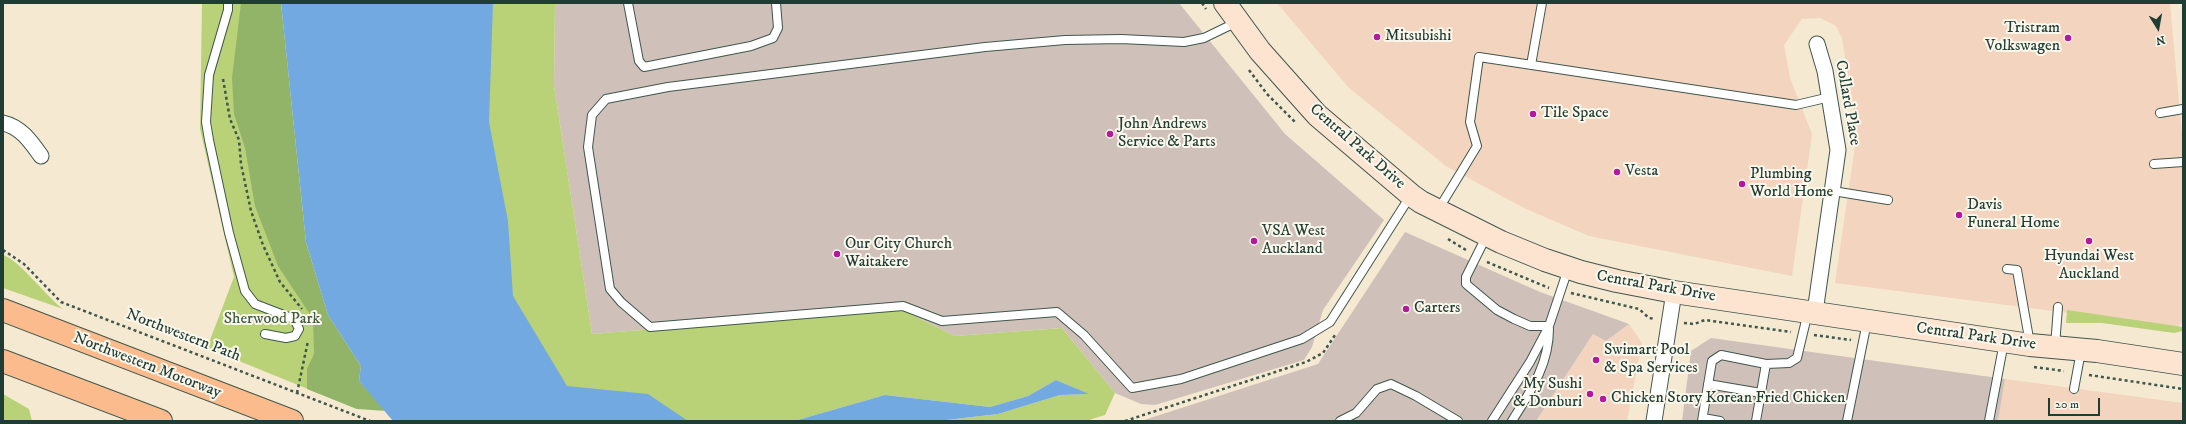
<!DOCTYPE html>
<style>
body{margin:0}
#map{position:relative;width:2186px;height:424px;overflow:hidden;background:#f5e9d2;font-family:"IM FELL DW Pica",serif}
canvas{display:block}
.frame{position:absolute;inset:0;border:4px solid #1f3d34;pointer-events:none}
.north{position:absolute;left:2138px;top:8px;width:40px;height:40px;-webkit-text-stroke:3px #fbf7ec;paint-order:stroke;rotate:169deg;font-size:11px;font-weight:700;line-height:16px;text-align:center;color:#1f3d34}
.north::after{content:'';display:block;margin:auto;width:14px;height:18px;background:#1f3d34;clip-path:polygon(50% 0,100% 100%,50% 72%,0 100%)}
.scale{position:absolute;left:2048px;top:398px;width:52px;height:18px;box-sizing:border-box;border:2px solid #1f3d34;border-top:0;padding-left:5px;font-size:12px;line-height:14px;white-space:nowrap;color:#1f3d34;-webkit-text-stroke:3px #fbf7ec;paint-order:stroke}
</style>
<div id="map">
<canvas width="2186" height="424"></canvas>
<div class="frame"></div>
<div class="north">N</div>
<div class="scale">20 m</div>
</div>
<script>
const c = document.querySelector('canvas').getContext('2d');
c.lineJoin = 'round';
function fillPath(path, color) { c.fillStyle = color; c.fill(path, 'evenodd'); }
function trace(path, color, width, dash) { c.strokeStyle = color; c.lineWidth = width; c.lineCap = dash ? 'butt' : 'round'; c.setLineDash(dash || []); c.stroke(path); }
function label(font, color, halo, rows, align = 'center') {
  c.font = font + ' "IM FELL DW Pica",serif'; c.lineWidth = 4; c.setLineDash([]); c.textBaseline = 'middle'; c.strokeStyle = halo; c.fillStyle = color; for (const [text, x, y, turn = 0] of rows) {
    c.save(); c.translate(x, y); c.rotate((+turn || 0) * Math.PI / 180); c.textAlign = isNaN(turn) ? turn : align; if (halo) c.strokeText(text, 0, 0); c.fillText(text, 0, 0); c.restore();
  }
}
fillPath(new Path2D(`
 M1277,3H2170L2183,146V321L2178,327L1835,283L1857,132L1842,38L1836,26L1820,18L1802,19L1784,45L1790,78L1812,134L1792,276L1589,236L1524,208L1446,166L1349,88Z
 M1629,324L1642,343L1627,421H1536L1593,334L1606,341Z
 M2005,379L2183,403V421H1998Z`), '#f3d4be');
fillPath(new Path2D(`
 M555,3H1179L1285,134L1384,220L1323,310L1312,347L1304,360L1155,405L1141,404L1115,393L1062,328L955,336L900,309L592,334L554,85Z
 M1405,232L1540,292L1629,324L1606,341L1593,334L1536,421H1141L1318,364Z
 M1711,338L2005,379L1998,421H1682L1691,351Z`), '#cfc0ba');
fillPath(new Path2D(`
 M202,3H280L303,242L324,318L357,409L207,348L234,277L200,129Z
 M366,3H555L554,85L592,334L900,309L955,336L1062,328L1115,393L1105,415L1086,421H938L998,414L1060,395L1088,394L1056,380L1028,396L990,407L885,395L794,421H487Z
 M3,255C19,260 47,297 63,309L3,288Z
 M2067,310L2183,327V331L2174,333L2102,323H2066Z
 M3,394L29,409L32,421H3Z`), '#b9d278');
fillPath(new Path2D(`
 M241,3H281L306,242L328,315L361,366L359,381L387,411L357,409L307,389V369L314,354L313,319L278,266L255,206L245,148L234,114L232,78Z`), '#92b468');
fillPath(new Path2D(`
 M281,3H493L489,122L508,221L513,296L567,386L648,394L688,421H393L359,381L361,366L328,315L306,242Z
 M1056,380L1089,394L1060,395L998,414L938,421H794L885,395L990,407L1028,396Z`), '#73a9e1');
const lane = new Path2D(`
 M228,3V10L209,75L206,122L209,140L229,233L245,291L255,304L294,319L299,329L295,336L286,338L265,334
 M628,3L639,61L644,67L751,46L773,38L778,28L776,3
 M1237,22L1204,38L1184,42L1121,39L1065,40L985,47L668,87L606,99L592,115L588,147L610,289L621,302L650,327L903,306L942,321L1057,312L1084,335L1132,388L1181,379L1302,339L1330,322L1411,195
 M1531,65L1542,3
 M2160,113L2183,109
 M2154,164L2183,162
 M1833,191L1888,200
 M1438,210L1477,146L1470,122L1479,57L1796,105L1830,97
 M1487,235L1466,277V284L1497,310L1514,319L1530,326H1549L1568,269
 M2007,269L2017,270L2030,344
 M2055,346L2058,307
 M1766,364L1789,363L1797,358L1808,312
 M1708,384L1761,393
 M2074,389L2081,351
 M1703,418L1720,421
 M1340,421L1356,413L1377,389L1391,384L1416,396L1458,421
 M1492,421L1530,362L1549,326
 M1512,421C1530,392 1549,365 1549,329
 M1702,421L1712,361L1721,355L1766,364L1756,421
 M1847,421L1867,322
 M1989,421L2004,342`);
const street = new Path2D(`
 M3,123C21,127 31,142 41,156
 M1815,312L1838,150L1825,71L1817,44
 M1654,421L1674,292`);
const secondary = new Path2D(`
 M1225,3L1260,51L1317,115L1411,195L1421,202L1501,242L1545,260L1581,272L1617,281L1674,292L2030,345L2097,351L2183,364`);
const highway = new Path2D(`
 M3,310L292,421
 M3,361L161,421`);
trace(lane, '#3f574c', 10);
trace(street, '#3f574c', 17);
trace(secondary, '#3f574c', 24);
trace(highway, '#3f574c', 24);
trace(new Path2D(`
 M1202,3L1206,9
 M1249,70L1267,94L1295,122
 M223,79L230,119L239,140L241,164L251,211L263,245L280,282L302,309
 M1448,239L1466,250
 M3,250L24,264L61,302L370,421
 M1487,262L1549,288
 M1571,293L1639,309L1649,318L1655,319
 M1684,323L1694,324L1705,320L1791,332
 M1814,335L1851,340
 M2034,367L2064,371
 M2089,375L2183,389
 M297,393L308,341
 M1125,421L1306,362L1323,353L1335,335`), '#3f574c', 2.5, [3, 3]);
trace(lane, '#fff', 8);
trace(street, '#fff', 15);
trace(secondary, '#fde4d1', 22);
trace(highway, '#fbbb8c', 22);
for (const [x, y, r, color] of [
 [1377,37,4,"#b5179e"],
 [2068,38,4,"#b5179e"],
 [1533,114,4,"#b5179e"],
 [1110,134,4,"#b5179e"],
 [1617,172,4,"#b5179e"],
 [1742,184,4,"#b5179e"],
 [1959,215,4,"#b5179e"],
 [1254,241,4,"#b5179e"],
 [2089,241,4,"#b5179e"],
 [837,254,4,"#b5179e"],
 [1406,309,4,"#b5179e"],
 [1596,360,4,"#b5179e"],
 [1590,394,4,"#b5179e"],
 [1603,399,4,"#b5179e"]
]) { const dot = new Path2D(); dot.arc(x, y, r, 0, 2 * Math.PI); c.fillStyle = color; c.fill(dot); trace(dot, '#fbf7ec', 1.5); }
label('16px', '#1f3d34', '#fbf7ec', [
 ["Tristram",2060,29,"right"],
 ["Volkswagen",2060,47,"right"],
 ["Mitsubishi",1385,37],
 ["Tile Space",1541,114],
 ["John Andrews",1118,125],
 ["Service & Parts",1118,143],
 ["Vesta",1625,172],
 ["Plumbing",1750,175],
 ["World Home",1750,193],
 ["Davis",1967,206],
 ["Funeral Home",1967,224],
 ["VSA West",1262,232],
 ["Auckland",1262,250],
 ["Our City Church",845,245],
 ["Waitakere",845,263],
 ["Hyundai West",2089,257,"center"],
 ["Auckland",2089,275,"center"],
 ["Carters",1414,309],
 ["Swimart Pool",1604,351],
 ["& Spa Services",1604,369],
 ["My Sushi",1582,385,"right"],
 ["& Donburi",1582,403,"right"],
 ["Chicken Story Korean Fried Chicken",1611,399]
], 'left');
label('16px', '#1f3d34', '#fbf7ec', [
 ["Collard Place",1847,103,80],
 ["Central Park Drive",1357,147,41],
 ["Central Park Drive",1656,287,10],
 ["Northwestern Path",183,336,21],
 ["Central Park Drive",1976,337,8],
 ["Northwestern Motorway",147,366,21]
]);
label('16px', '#3e5b42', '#fbf7ec', [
 ["Sherwood Park",272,320]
]);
</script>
